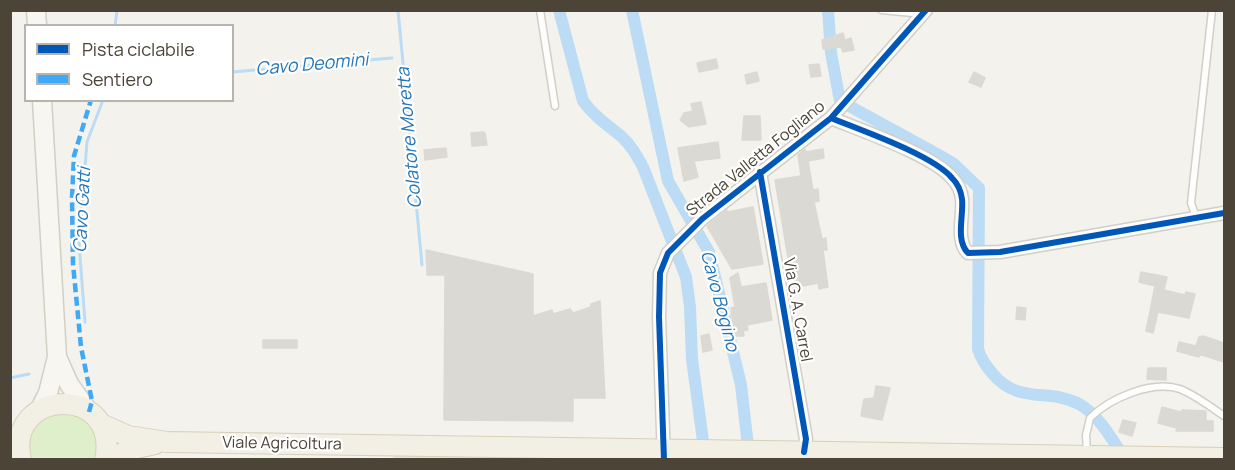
<!DOCTYPE html>
<style>
body{margin:0}
#map{position:relative;width:1235px;height:470px;overflow:hidden;background:#f3f2ed;font-family:Manrope,sans-serif}
canvas{display:block}
.frame{position:absolute;inset:0;border:12px solid #4b4437;pointer-events:none}
.legend{position:absolute;left:24px;top:24px;width:210px;height:78px;box-sizing:border-box;background:#fff;border:2px solid #b7b4af;margin:0;padding:8px 10px;list-style:none;font-size:18px;color:#4b4437}
.legend li{display:flex;align-items:center;gap:12px;height:30px}
.legend b{width:30px;border:2px solid #b7b4af}
</style>
<div id="map">
<canvas width="1235" height="470"></canvas>
<div class="frame"></div>
<ul class="legend">
<li><b style="height:8px;background:#0057b8"></b>Pista ciclabile</li>
<li><b style="height:8px;background:#3fa9f5"></b>Sentiero</li>
</ul>
</div>
<script>
const c = document.querySelector('canvas').getContext('2d');
c.lineJoin = 'round';
function fillPath(path, color) { c.fillStyle = color; c.fill(path, 'evenodd'); }
function trace(path, color, width, dash) { c.strokeStyle = color; c.lineWidth = width; c.lineCap = dash ? 'butt' : 'round'; c.setLineDash(dash || []); c.stroke(path); }
function label(font, color, halo, rows, align = 'center') {
  c.font = font + ' Manrope,sans-serif'; c.lineWidth = 4.5; c.setLineDash([]); c.textBaseline = 'middle'; c.strokeStyle = halo; c.fillStyle = color; for (const [text, x, y, turn = 0] of rows) {
    c.save(); c.translate(x, y); c.rotate((+turn || 0) * Math.PI / 180); c.textAlign = isNaN(turn) ? turn : align; if (halo) c.strokeText(text, 0, 0); c.fillText(text, 0, 0); c.restore();
  }
}
fillPath(new Path2D(`
 M394,456L656,459L393,460Z`), '#e6e2dc');
fillPath(new Path2D(`
 M52,411L85,417L99,438L97,459H29C28,429 27,429 52,411Z`), '#e0efcb');
trace(new Path2D(`
 M398,10L422,265
 M115,26L117,10
 M232,72L392,58
 M85,322L79,243L87,142L103,100
 M10,378L29,374`), '#bbdcf4', 3);
trace(new Path2D(`
 M559,10L583,101C593,115 607,125 621,136C631,145 637,156 643,167L686,277L690,307L692,359L705,456
 M632,10L668,181L709,252L741,385L749,455
 M828,10L831,53L840,101L937,154L954,164L979,188L978,349C981,359 986,366 992,373C1019,406 1050,387 1081,405C1100,417 1113,441 1125,459`), '#bbdcf4', 12);
const building = new Path2D(`
 M843,33L845,40L851,38L854,50L843,52L841,47L823,49L822,40Z
 M716,59L718,68L699,72L697,63Z
 M819,64L821,76L811,77L809,65Z
 M757,72L759,81L747,84L745,75Z
 M974,72L985,78L981,87L969,82Z
 M701,102L706,124L689,127L680,120L684,113L693,111L691,104Z
 M744,116H760L761,140H742Z
 M483,132L485,133L487,145L472,146L471,133Z
 M718,142L720,158L694,161L698,177L684,181L678,148Z
 M446,148L447,157L425,160L424,150Z
 M805,149L806,152L823,149L824,158L808,161L813,190L818,189L819,201L814,202L822,239L826,238L827,250H823L828,287L819,289L818,283L793,288L775,180L801,176L798,155Z
 M753,207L763,264L732,269L707,226L727,210V212Z
 M426,250L533,274V316L552,310L553,314L570,309L573,313L591,307V304L600,301L605,398H573V421L444,420L445,275H427Z
 M1141,272L1167,277L1164,290L1185,295L1186,292L1195,294L1189,318L1158,312L1153,333L1146,331L1155,286L1139,282Z
 M738,273L741,287L766,283L772,320L747,325L748,330L743,331L744,336H734L731,308L735,307L730,278Z
 M1017,307L1026,308L1025,320L1016,319Z
 M709,334L712,350L703,352L701,336Z
 M1203,336L1224,343V362L1199,354V357L1177,351L1179,342L1196,346L1199,337Z
 M263,340H297V348H263Z
 M1148,368H1166V380L1147,379Z
 M876,386L890,388L882,420L861,416L864,399L874,398Z
 M1162,407L1181,412L1182,410L1206,411V421H1213V431H1176L1177,428L1158,423Z
 M1123,420L1136,423L1132,436L1119,432Z`);
fillPath(building, '#dbd9d3');
trace(building, '#dcd9d2', 1.5);
const lane = new Path2D(`
 M540,10L555,106
 M881,10L923,14
 M1196,217L1191,203L1212,10
 M1087,452L1086,435L1090,418C1110,398 1152,380 1180,389C1195,395 1211,407 1224,416`);
const street = new Path2D(`
 M831,118C860,130 933,155 952,178C957,183 961,191 962,199C964,215 955,240 968,253L1000,252L1224,213
 M760,172L806,439L804,452
 M664,460L659,317L660,273L668,253L702,219L831,118L926,10`);
const secondary = new Path2D(`
 M36,10L37,26
 M57,357L69,384L89,412
 M40,409L48,393L57,357L42,100`);
const primary = new Path2D(`
 M101,424L128,436L167,442L1224,458
 M21,460C4,387 121,384 105,460
 M109,460L128,450L155,444`);
trace(lane, '#d1cfca', 9);
trace(street, '#d1cfca', 15);
trace(secondary, '#d3cfc3', 21);
trace(primary, '#d7cfb9', 22);
trace(lane, '#fdfdfc', 6);
trace(street, '#fdfdfc', 12);
trace(secondary, '#f7f6f0', 18);
trace(primary, '#f2efe5', 20);
trace(new Path2D(`
 M89,412L92,401L81,347L73,264L72,198L74,156L91,100`), '#3fa9f5', 4.5, [9, 4.5]);
trace(new Path2D(`
 M831,118C860,130 933,155 952,178C957,183 961,191 962,199C964,215 955,240 968,253L1000,252L1224,213
 M760,172L806,439L804,452
 M664,460L659,317L660,273L668,253L702,219L831,118L926,10`), '#0057b8', 6);
label('16px', '#4b4437', '#fff', [
 ["Strada Valletta Fogliano",756,159,-39],
 ["Via G. A. Carrel",797,310,80],
 ["Viale Agricoltura",282,444,1]
]);
label('italic 18px', '#2476b9', '#fff', [
 ["Cavo Deomini",312,65,-5],
 ["Colatore Moretta",410,138,-95],
 ["Cavo Gatti",83,210,-87],
 ["Cavo Bogino",719,301,75]
]);
</script>
